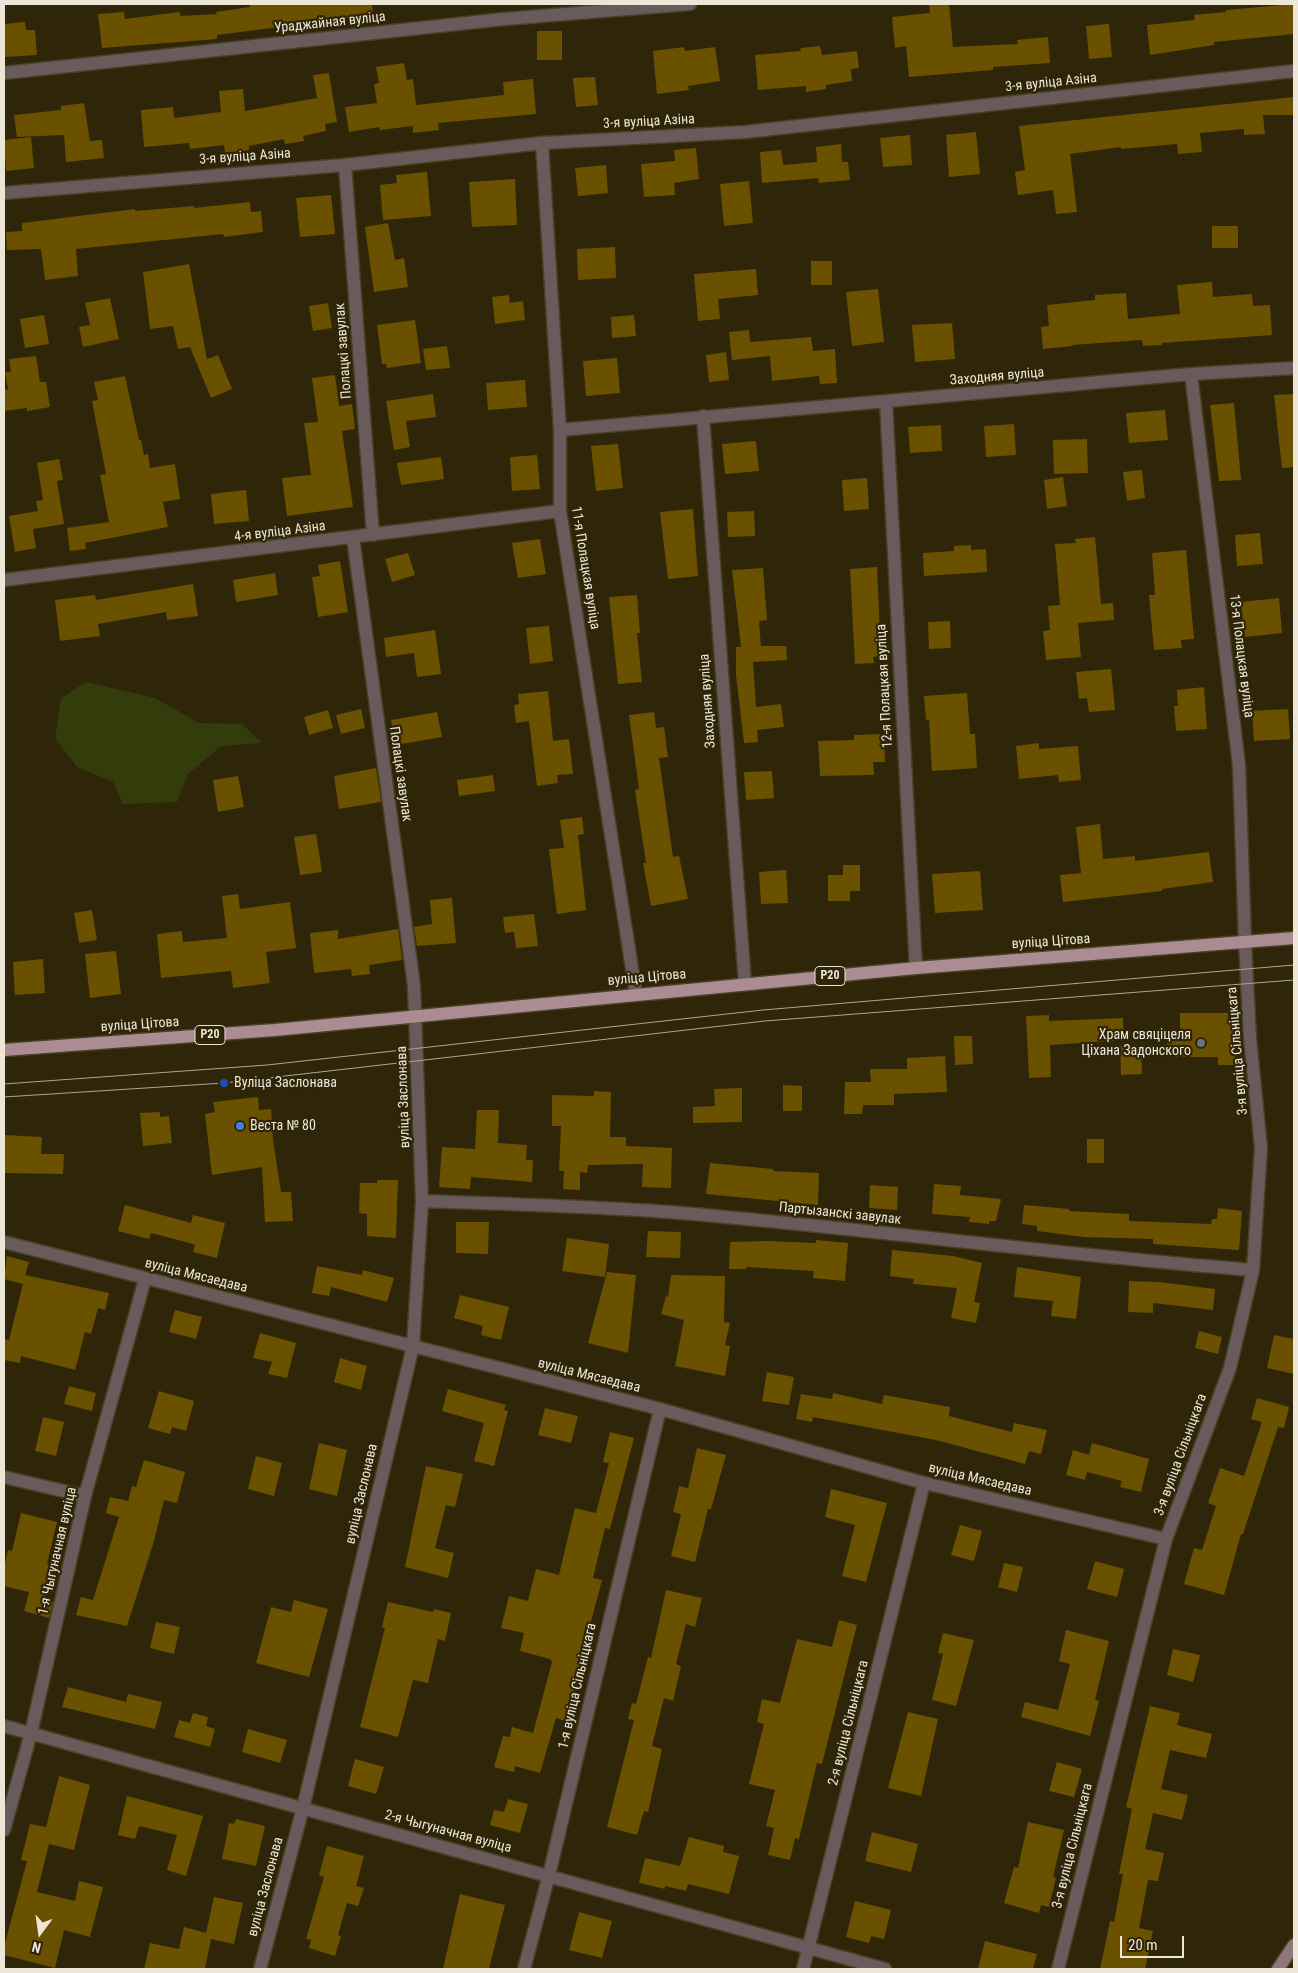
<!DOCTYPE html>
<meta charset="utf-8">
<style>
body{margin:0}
#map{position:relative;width:1298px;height:1973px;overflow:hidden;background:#2f2509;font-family:"Roboto Condensed",sans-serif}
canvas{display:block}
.frame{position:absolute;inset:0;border:5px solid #ece6d6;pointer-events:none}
.north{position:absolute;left:15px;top:1908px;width:50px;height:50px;-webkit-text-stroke:4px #2f2509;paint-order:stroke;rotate:194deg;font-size:14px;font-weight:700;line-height:20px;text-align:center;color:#ece6d6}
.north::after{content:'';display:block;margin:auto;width:18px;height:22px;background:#ece6d6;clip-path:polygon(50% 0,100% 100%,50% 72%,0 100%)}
.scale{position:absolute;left:1120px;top:1936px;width:64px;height:22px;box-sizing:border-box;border:2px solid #ece6d6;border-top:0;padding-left:6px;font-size:15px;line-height:18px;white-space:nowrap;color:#ece6d6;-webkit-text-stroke:4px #2f2509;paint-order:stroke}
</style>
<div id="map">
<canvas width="1298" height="1973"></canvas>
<div class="frame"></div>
<div class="north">N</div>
<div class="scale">20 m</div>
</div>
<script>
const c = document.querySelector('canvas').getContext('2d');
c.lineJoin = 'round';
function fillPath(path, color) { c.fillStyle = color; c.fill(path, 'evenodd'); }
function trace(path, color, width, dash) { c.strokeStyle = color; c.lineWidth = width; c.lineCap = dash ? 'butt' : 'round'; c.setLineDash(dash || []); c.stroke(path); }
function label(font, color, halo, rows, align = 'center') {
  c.font = font + ' "Roboto Condensed",sans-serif'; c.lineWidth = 4.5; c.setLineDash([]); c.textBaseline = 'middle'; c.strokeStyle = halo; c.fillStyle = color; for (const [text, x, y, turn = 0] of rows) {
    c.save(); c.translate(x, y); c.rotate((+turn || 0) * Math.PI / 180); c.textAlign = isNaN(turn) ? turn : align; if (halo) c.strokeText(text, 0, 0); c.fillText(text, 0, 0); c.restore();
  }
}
fillPath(new Path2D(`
 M86,682L155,698L199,723L242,724L262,743L221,746L188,774L177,802L123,804L113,782L77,767L55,738L61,698Z`), '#323d0b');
fillPath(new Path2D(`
 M250,4H372L373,15L217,35V39L102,48L98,14L124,12L125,19L180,12V16L217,14L216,12L250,7Z
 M929,4H949L953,47L1018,44L1017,40L1048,37L1050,63L993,67V70L909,77L906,46L895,48L892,17L930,13Z
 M1294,4V34L1214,42V45L1150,55L1147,25L1195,20L1194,15L1226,12V10Z
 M25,22L26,30H35L37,55L4,57V24Z
 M1109,24L1112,57L1089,59L1086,26Z
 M537,31H562V60H537Z
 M820,46L822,55L857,51L859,68L851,69L852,81L826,85V89L806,92V86L758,90L755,55L801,51L800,48Z
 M684,47L685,51L715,47L720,81L688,86L689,90L657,94L653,51Z
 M404,63L407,80L413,79L416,105L504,95L503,82L533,79L536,114L438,123L439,130L413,133V126L380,130L379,127L349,132L345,107L377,103L374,84L379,83L376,67Z
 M329,73L337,122L325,124L326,131L303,136L304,141L285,144L284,139L249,146V150L225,153L224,145L190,149L189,143L144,147L141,110L173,107L174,118L221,112L219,91L243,89L245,111L317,98L313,75Z
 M595,77L598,105L576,107L573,78Z
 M1294,97V115H1263L1265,134L1244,135V129L1200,133L1202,152L1178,154L1177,144L1121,149V147L1070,154L1077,212L1056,214L1053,190L1018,195L1015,172L1025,170L1019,126Z
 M84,103L90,141L102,140L104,158L66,162L64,135L17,137L14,115L61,110V106Z
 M976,132L980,174L949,177L946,135Z
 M910,135L912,165L883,167L880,138Z
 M31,137L34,168L6,171L4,140Z
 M841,144L842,162H848L850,180L819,183L818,178L762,183L760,152L781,150L783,165L817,162L816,147Z
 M696,148L699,179L674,183L675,195L644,197L641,164L675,161L674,150Z
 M606,165L608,193L578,196L575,168Z
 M427,172L431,216L383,220L380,185L397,183L396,175Z
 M515,179L517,225L472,227L469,182Z
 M749,181L753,223L724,226L720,184Z
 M331,195L335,234L300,237L296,198Z
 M250,202L251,212L261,211L263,232L224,237L223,234L76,249L78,276L45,280L41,249L7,250L6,232L22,231V223L135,209V211L194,206V208Z
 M388,223L395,260L404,258L408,287L374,292L365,227Z
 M1212,226H1238V248H1212Z
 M615,247L616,278L578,280L577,249Z
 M811,261H832V285H811Z
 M189,264L207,359L218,355L232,389L211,398L190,347L178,349L173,326L150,329L143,272Z
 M756,269L758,295L718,299L720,319L698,321L694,274Z
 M1212,282L1213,297L1252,294L1253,306L1270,305L1272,335L1162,343V345L1143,346L1142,340L1072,345V346L1043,349L1041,327L1049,326L1047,305L1095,300V295L1126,293L1128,319L1180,314L1177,285Z
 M878,289L884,342L852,346L846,292Z
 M509,295L510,303L523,301L525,320L495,324L492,297Z
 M110,298L119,339L83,347L79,327L90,325L85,303Z
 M328,303L332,328L313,331L309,306Z
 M44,315L49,344L25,348L20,319Z
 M634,315L636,336L612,338L611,317Z
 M415,320L421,363L387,368L386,364H382L377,325Z
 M952,323L955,359L915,362L912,325Z
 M749,330L750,342L811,337L813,351L835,349L837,383L820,384L819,376L772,381L770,356L732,360L729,332Z
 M447,346L450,368L426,370L423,349Z
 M726,352L729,380L709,382L706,355Z
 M36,356L40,382H46L50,407L27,411V408L4,411V390L8,389L5,372H11L9,359Z
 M617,358L620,393L586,396L583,361Z
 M335,375L339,406L352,404L355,429L342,431L353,507L287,516L282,478L311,475L304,423L318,422L312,378Z
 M125,376L139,440H141L144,455L148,454L150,468L175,464L180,499L163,502L168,527L85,543L86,549L70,551L67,528L109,522L100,475L106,474L92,401L98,400L94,382Z
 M525,380L527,407L488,410L486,383Z
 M433,394L436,417L406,421L410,447L394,450L386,401Z
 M1294,394V467L1282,468L1274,395Z
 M1234,403L1241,480L1219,481L1210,405Z
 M1165,410L1168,440L1129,443L1126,413Z
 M1014,424L1016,455L986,457L984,426Z
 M941,425L942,451L910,453L908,427Z
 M1087,439L1088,473L1054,474L1053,440Z
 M756,441L759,471L725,474L722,444Z
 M618,444L623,488L596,491L591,446Z
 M537,455L540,489L512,491L510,457Z
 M441,457L444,479L401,485L397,463Z
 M59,459L63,480L57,481L64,524L33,529L36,548L15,552L9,516L38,511L36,501L43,500L37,463Z
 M1142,470L1145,498L1127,501L1123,472Z
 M1063,477L1067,506L1047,509L1044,480Z
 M867,478L869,509L844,511L842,480Z
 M246,490L249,521L214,524L211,494Z
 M693,509L698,576L668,579L660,512Z
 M754,511L755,536L728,537L727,512Z
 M1260,533L1263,564L1237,566L1235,535Z
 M1095,537L1101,604L1113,603L1114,620L1078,623L1081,657L1046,660L1043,631L1050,630L1048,606L1060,605L1055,544L1076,543L1075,539Z
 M540,539L546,574L518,578L512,543Z
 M971,545V550L986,549L987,572L924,576L923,553L954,551V546Z
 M1186,550L1194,639L1181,640L1182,648L1154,650L1149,595H1155L1152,553Z
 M408,553L415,575L392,582L385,559Z
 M340,561L348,612L318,617L312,577L320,576L318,565Z
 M877,567L881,656L873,657L874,663L855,664L850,569Z
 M763,568L767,620L759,621L761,646H786L787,660L753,662L756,707L781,704L784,727L757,730L758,742L744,743L736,675V647H741L732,570Z
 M275,573L278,595L236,602L233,580Z
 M193,584L198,616L167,620L166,612L98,624L100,636L60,641L55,600L95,595L96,600Z
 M637,595L640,633H637L642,682L618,684L609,597Z
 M1279,598L1282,633L1245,637L1241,602Z
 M950,621L951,648L929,649L928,622Z
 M549,626L553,661L530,664L526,628Z
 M435,630L441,674L417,677L414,653L386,657L384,638Z
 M1111,669L1115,710L1089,712L1087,698L1079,699L1076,672Z
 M1204,687L1207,729L1176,731L1174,706H1178L1177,690Z
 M548,691L553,741L569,739L573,774L557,775L558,783L537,786L529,721L516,723L514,705L519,704L518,694Z
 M967,693L970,734H975L977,768L932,771L929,720H926L924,696Z
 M361,709L365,728L341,734L336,715Z
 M1288,709L1290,739L1254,741L1252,711Z
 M328,710L333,728L309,735L304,717Z
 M437,712L442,737L396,745L391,720Z
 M654,712L656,728L664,727L668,757L659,758L673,857L679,856L688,899L651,906L643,863H646L635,790L639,789L629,715Z
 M884,734L885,762H873L874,775L820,776L818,741L854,740V735Z
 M1039,743V749L1078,746L1081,780L1059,782L1058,775L1019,779L1016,746Z
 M376,768L381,802L339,809L334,776Z
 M772,771L774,798L746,800L744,772Z
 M493,775L495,791L459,796L457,780Z
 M238,776L244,807L218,812L213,780Z
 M582,817L584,834L578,835L586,910L557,914L549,849L564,848L560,820Z
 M1100,824L1103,859L1135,856V861L1209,852L1213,882L1162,889V891L1063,902L1060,875L1081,873L1076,827Z
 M316,834L322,872L300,875L294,837Z
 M843,865H860V891H850V901H828V875H843Z
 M786,870L788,903L761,904L759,872Z
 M980,871L983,910L935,913L932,874Z
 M238,894L240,909L290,902L296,948L266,952L270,983L233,988L231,971L161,978L157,934L182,931L183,942L227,938L222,896Z
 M452,898L456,943L417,946L414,927L432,924L430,900Z
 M92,910L97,940L79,943L74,913Z
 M534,914L538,946L516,948L514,932L505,933L503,917Z
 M398,929L402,960L369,965L370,974L352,976L351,969L314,973L310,933L338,930V939Z
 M116,951L121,994L90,998L85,954Z
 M43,959L45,993L15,995L13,962Z
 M1180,1013H1228V1022H1235L1236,1065H1218V1057H1167V1030L1180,1029Z
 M1049,1015V1021L1123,1018L1124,1040L1050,1045L1051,1077L1029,1078L1026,1016Z
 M954,1036H972L973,1064L955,1065Z
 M1120,1046H1141L1142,1074L1121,1075Z
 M945,1056L947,1092L894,1094V1105H863L862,1114H844L845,1082H871L870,1069H907V1058Z
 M783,1085L802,1086V1111H783Z
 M742,1088V1122L693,1123V1107L715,1106L714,1089Z
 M594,1091L611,1092L610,1137H626V1146L672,1148L671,1188L642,1187L643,1164L588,1165L587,1173L580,1172V1190L563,1189L564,1171H559L561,1126H552V1095L594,1096Z
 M258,1097L259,1110L271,1109L273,1140L281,1192H291L293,1221L265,1222L262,1167L212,1175L205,1114L215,1112L213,1102Z
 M477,1110H499L498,1143L527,1145L526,1160H533L532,1182L471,1177L470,1189L439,1187L442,1147L475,1149Z
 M160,1112V1117L169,1116L172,1143L143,1146L140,1113Z
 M4,1135L42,1137L41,1154H64L63,1174L4,1173Z
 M1087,1139H1104V1163H1087Z
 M710,1163L773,1169V1171L819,1173L818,1205L706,1194Z
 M377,1180H398L396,1238L367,1236V1214L359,1213L360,1183H377Z
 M934,1184L961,1186L960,1195L1001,1199L996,1221H989V1224L969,1222L970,1217L932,1214Z
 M870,1185L898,1187L897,1210L869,1208Z
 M125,1205L191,1223L193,1215L225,1223L217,1258L193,1252L195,1245L186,1242L151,1233L149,1239L118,1231Z
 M1024,1205L1069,1209V1211L1129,1214V1221L1211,1224L1212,1219H1217L1218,1208L1242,1211L1239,1250L1153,1244V1239L1084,1237L1037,1231V1226L1022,1224Z
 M456,1222H489L488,1254L456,1253Z
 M648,1231L681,1232L680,1258L646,1257Z
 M567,1238L609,1244L605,1277L562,1271Z
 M816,1240L848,1243L845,1281L813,1278L814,1271L746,1267V1269H729L730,1242L768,1241L816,1243Z
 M892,1250L953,1256L982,1263L974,1302L980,1303L976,1323L951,1318L957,1288L913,1284L914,1279L890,1276Z
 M7,1256L29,1262L25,1275L109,1293L105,1310L98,1308L91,1334L85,1332L75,1370L21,1356L20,1363L4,1360V1339L9,1340L23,1284L4,1279Z
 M317,1266L362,1275L363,1270L394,1278L387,1302L331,1287L329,1296L312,1293Z
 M1017,1267L1081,1277L1076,1319L1051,1316L1053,1301L1014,1297Z
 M607,1272L636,1275L628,1353L588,1343Z
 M671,1275L725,1276L724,1322L730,1323L725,1345L730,1346L725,1376L675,1366L684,1320L661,1314L666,1296L668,1297Z
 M1129,1281L1159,1282L1215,1289L1213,1310L1153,1303V1313L1128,1312Z
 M460,1295L509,1307L501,1340L481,1335L483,1326L454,1318Z
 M175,1310L202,1317L196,1339L169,1332Z
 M1199,1331L1222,1337L1218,1354L1195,1348Z
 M260,1333L296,1343L287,1378L268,1374L272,1362L253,1358Z
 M1274,1335L1294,1339V1374L1267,1368Z
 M340,1358L367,1366L361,1390L334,1382Z
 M767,1372L794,1377L789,1405L762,1401Z
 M69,1386L96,1393L92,1411L64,1404Z
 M448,1389L506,1405L504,1410L508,1411L494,1466L474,1461L484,1423L442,1411Z
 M159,1391L194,1401L186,1431L172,1427L170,1434L148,1428Z
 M833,1393L882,1404L884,1395L950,1407L949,1416L1012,1432L1014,1423L1047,1430L1041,1454L1029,1451L1025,1464L936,1440L813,1417L812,1422L796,1419L801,1394L832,1399Z
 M1257,1398L1289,1407L1284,1428L1278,1427L1243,1534H1241L1224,1595L1184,1584L1194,1548L1202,1550L1216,1506L1208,1503L1220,1468L1244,1476L1262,1422L1251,1419Z
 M545,1408L578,1416L571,1443L538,1435Z
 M43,1417L64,1422L56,1456L35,1451Z
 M610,1432L634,1438L610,1529L605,1528L593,1578L602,1580L589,1629L593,1630L586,1665L583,1664L568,1722L556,1718L540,1773L515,1766L514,1772L494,1767L503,1736L510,1737L512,1727L533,1733L552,1662L550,1659L520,1651L524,1633L501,1628L509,1596L528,1601L536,1569L559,1575L575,1508L596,1513L609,1463L603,1462Z
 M319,1443L347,1450L337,1496L309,1489Z
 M1092,1443L1149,1459L1141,1492L1120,1487L1122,1481L1087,1472L1085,1480L1066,1475L1073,1450L1089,1455Z
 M697,1448L726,1455L711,1509H708L695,1562L671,1556L681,1514L673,1512L679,1486L688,1488Z
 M256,1456L282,1463L274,1496L248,1489Z
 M144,1460L185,1472L177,1503L164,1500L154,1541L127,1626L76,1615L81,1597L93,1600L119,1517L106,1513L110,1497L128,1501L132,1486L136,1487Z
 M426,1466L463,1474L455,1507L446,1505L435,1548L454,1553L448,1578L405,1567Z
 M831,1489L887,1503L866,1582L842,1576L855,1525L825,1517Z
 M21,1513L57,1522L47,1564L53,1566L45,1600L53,1602L49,1618L24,1611L29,1592L4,1586V1568L8,1550L12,1551Z
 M960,1525L982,1531L974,1561L951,1555Z
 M1095,1561L1124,1569L1117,1597L1087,1589Z
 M1004,1563L1023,1567L1017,1592L998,1587Z
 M666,1590L702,1598L695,1627L686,1624L676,1664L681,1666L673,1701L664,1698L652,1746L662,1749L648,1812L644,1811L637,1835L607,1827L634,1720L628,1719L632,1703L636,1704L648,1657L651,1658Z
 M294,1600L328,1609L309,1677L256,1663L271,1607L291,1612Z
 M388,1602L433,1612L434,1609L451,1613L445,1641L438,1639L428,1683L413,1680L398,1737L360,1727L385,1628L382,1627Z
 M839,1620L857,1625L822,1764L817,1763L799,1839L795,1838L790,1860L768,1855L774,1828L766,1826L775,1790L749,1784L764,1724L757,1722L762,1699L780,1703L797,1639L832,1647Z
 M156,1622L180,1627L174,1654L150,1648Z
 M1066,1630L1109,1641L1095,1700L1099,1701L1090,1736L1021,1717L1025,1702L1058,1710L1070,1664L1059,1661Z
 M943,1633L974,1640L956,1706L932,1700L943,1654L938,1653Z
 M1173,1649L1200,1655L1193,1682L1167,1675Z
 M68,1687L126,1702L128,1694L162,1702L155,1729L62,1707Z
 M1150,1706L1180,1713L1177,1725L1212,1734L1206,1758L1170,1750L1161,1789L1188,1795L1182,1820L1153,1813L1145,1849L1164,1853L1158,1881L1148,1880L1139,1928L1153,1931L1145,1969H1100L1110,1921L1114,1922L1123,1874H1119L1132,1809L1126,1807Z
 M908,1712L938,1719L921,1796L888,1788Z
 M193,1713L208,1717L206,1726L215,1729L210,1747L174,1737L179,1720L190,1723Z
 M248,1729L287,1740L280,1763L242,1752Z
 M355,1759L384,1767L376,1794L348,1786Z
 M1057,1762L1082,1769L1074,1797L1049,1791Z
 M59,1776L90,1785L74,1850L49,1844L37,1892L75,1901L79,1881L103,1887L90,1937L64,1930L55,1968L4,1955V1947L27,1861L21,1860L30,1824L46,1827Z
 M127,1796L203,1816L186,1876L167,1870L177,1835L139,1826L135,1839L118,1835Z
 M508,1799L528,1804L520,1833L490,1825L494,1810L504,1812Z
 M236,1819L265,1826L256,1866L222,1859L229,1823L234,1824Z
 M1028,1822L1064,1830L1053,1877L1056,1878L1049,1907L1041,1905L1039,1913L1004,1903L1014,1867L1018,1868Z
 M872,1832L918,1844L911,1872L865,1861Z
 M689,1837L724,1846L723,1852L739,1856L729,1894L688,1884L686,1891L665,1886V1889L639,1883L645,1858L680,1866Z
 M327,1846L364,1856L356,1886L364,1888L358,1906L347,1903L338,1935L341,1936L335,1956L309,1948L311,1940L306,1939L324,1877L319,1875Z
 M460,1894L505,1905L489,1969H443Z
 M214,1897L243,1903L234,1944L211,1939L205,1969H144L150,1943L179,1949L184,1927L206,1933Z
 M855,1901L891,1910L884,1939L871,1936L869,1943L846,1937Z
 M579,1912L612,1921L602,1958L569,1950Z
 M985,1941L1037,1954L1033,1969H978Z`), '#6a5100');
const minor = new Path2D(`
 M4,73L504,19L690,4
 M542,143L560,430V511L636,994
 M345,165L373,535
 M4,193L345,165L542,143L745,132L1294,71
 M886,402L916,968
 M703,416L745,984
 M560,430L1191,374L1294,368
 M4,580L560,511
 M422,1201C504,1204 587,1206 669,1212C864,1228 1058,1255 1253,1270
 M4,1242L660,1409L924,1483L1166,1539
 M4,1477L85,1496
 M4,1726L885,1969
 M4,1830L31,1733L85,1496L145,1279
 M260,1969L303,1808L413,1346L422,1201L414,986L353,538
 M524,1969L549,1875L660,1409
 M803,1969L924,1483
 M1058,1969L1166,1539L1230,1368L1253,1270L1261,1148L1250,1038L1245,942L1239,765L1191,374`);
const secondary = new Path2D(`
 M1278,1969L1294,1945`);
const primary = new Path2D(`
 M4,1050L275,1030L916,968L1294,938`);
trace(minor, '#494026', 15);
trace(secondary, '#494026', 15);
trace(primary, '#494026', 15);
trace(minor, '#695a5c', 12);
trace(secondary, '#8e767b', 12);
trace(primary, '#ab8c92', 12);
trace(new Path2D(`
 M4,1084L267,1065L763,1010L1294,965
 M4,1097L224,1083L765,1021L1294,980`), '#ada692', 1);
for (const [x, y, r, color] of [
 [1201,1043,5,"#6b7280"],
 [224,1083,5,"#1a4fb4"],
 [240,1126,5,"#3f7fe0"]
]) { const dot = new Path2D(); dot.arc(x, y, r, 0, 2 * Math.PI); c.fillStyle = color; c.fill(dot); trace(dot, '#2f2509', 2); }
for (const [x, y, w] of [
 [830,976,30],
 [210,1035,30]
]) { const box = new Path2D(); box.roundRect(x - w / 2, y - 9.5, w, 19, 4); c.fillStyle = '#2f2509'; c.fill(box); trace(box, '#ece6d6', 1); }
label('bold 12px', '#ece6d6', null, [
 ["Р20",830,976],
 ["Р20",210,1035]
]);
label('14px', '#ece6d6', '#2f2509', [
 ["Ураджайная вуліца",330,23,-6],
 ["3-я вуліца Азіна",1051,83,-6],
 ["3-я вуліца Азіна",649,122,-3],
 ["3-я вуліца Азіна",245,157,-4],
 ["Полацкі завулак",344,351,-94],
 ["Заходняя вуліца",997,377,-5],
 ["4-я вуліца Азіна",280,532,-7],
 ["11-я Полацкая вуліца",585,568,81],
 ["13-я Полацкая вуліца",1241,656,83],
 ["12-я Полацкая вуліца",885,686,-93],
 ["Заходняя вуліца",708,701,-94],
 ["Полацкі завулак",400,774,82],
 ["вуліца Цітова",1051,942,-4],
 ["вуліца Цітова",647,978,-5],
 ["вуліца Цітова",140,1025,-4],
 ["3-я вуліца Сільніцкага",1238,1051,-95],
 ["вуліца Заслонава",404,1097,-92],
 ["Партызанскі завулак",840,1214,6],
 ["вуліца Мясаедава",196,1276,14],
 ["вуліца Мясаедава",589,1376,14],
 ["3-я вуліца Сільніцкага",1181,1455,-70],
 ["вуліца Мясаедава",980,1480,13],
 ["вуліца Заслонава",362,1494,-77],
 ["1-я Чыгуначная вуліца",58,1551,-77],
 ["1-я вуліца Сільніцкага",578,1686,-77],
 ["2-я вуліца Сільніцкага",849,1723,-76],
 ["2-я Чыгуначная вуліца",448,1832,15],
 ["3-я вуліца Сільніцкага",1073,1846,-76],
 ["вуліца Заслонава",266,1887,-75]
]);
label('14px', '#ece6d6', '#2f2509', [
 ["Храм свяціцеля",1191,1035,"right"],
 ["Ціхана Задонского",1191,1051,"right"],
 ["Вуліца Заслонава",234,1083],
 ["Веста № 80",250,1126]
], 'left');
</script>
